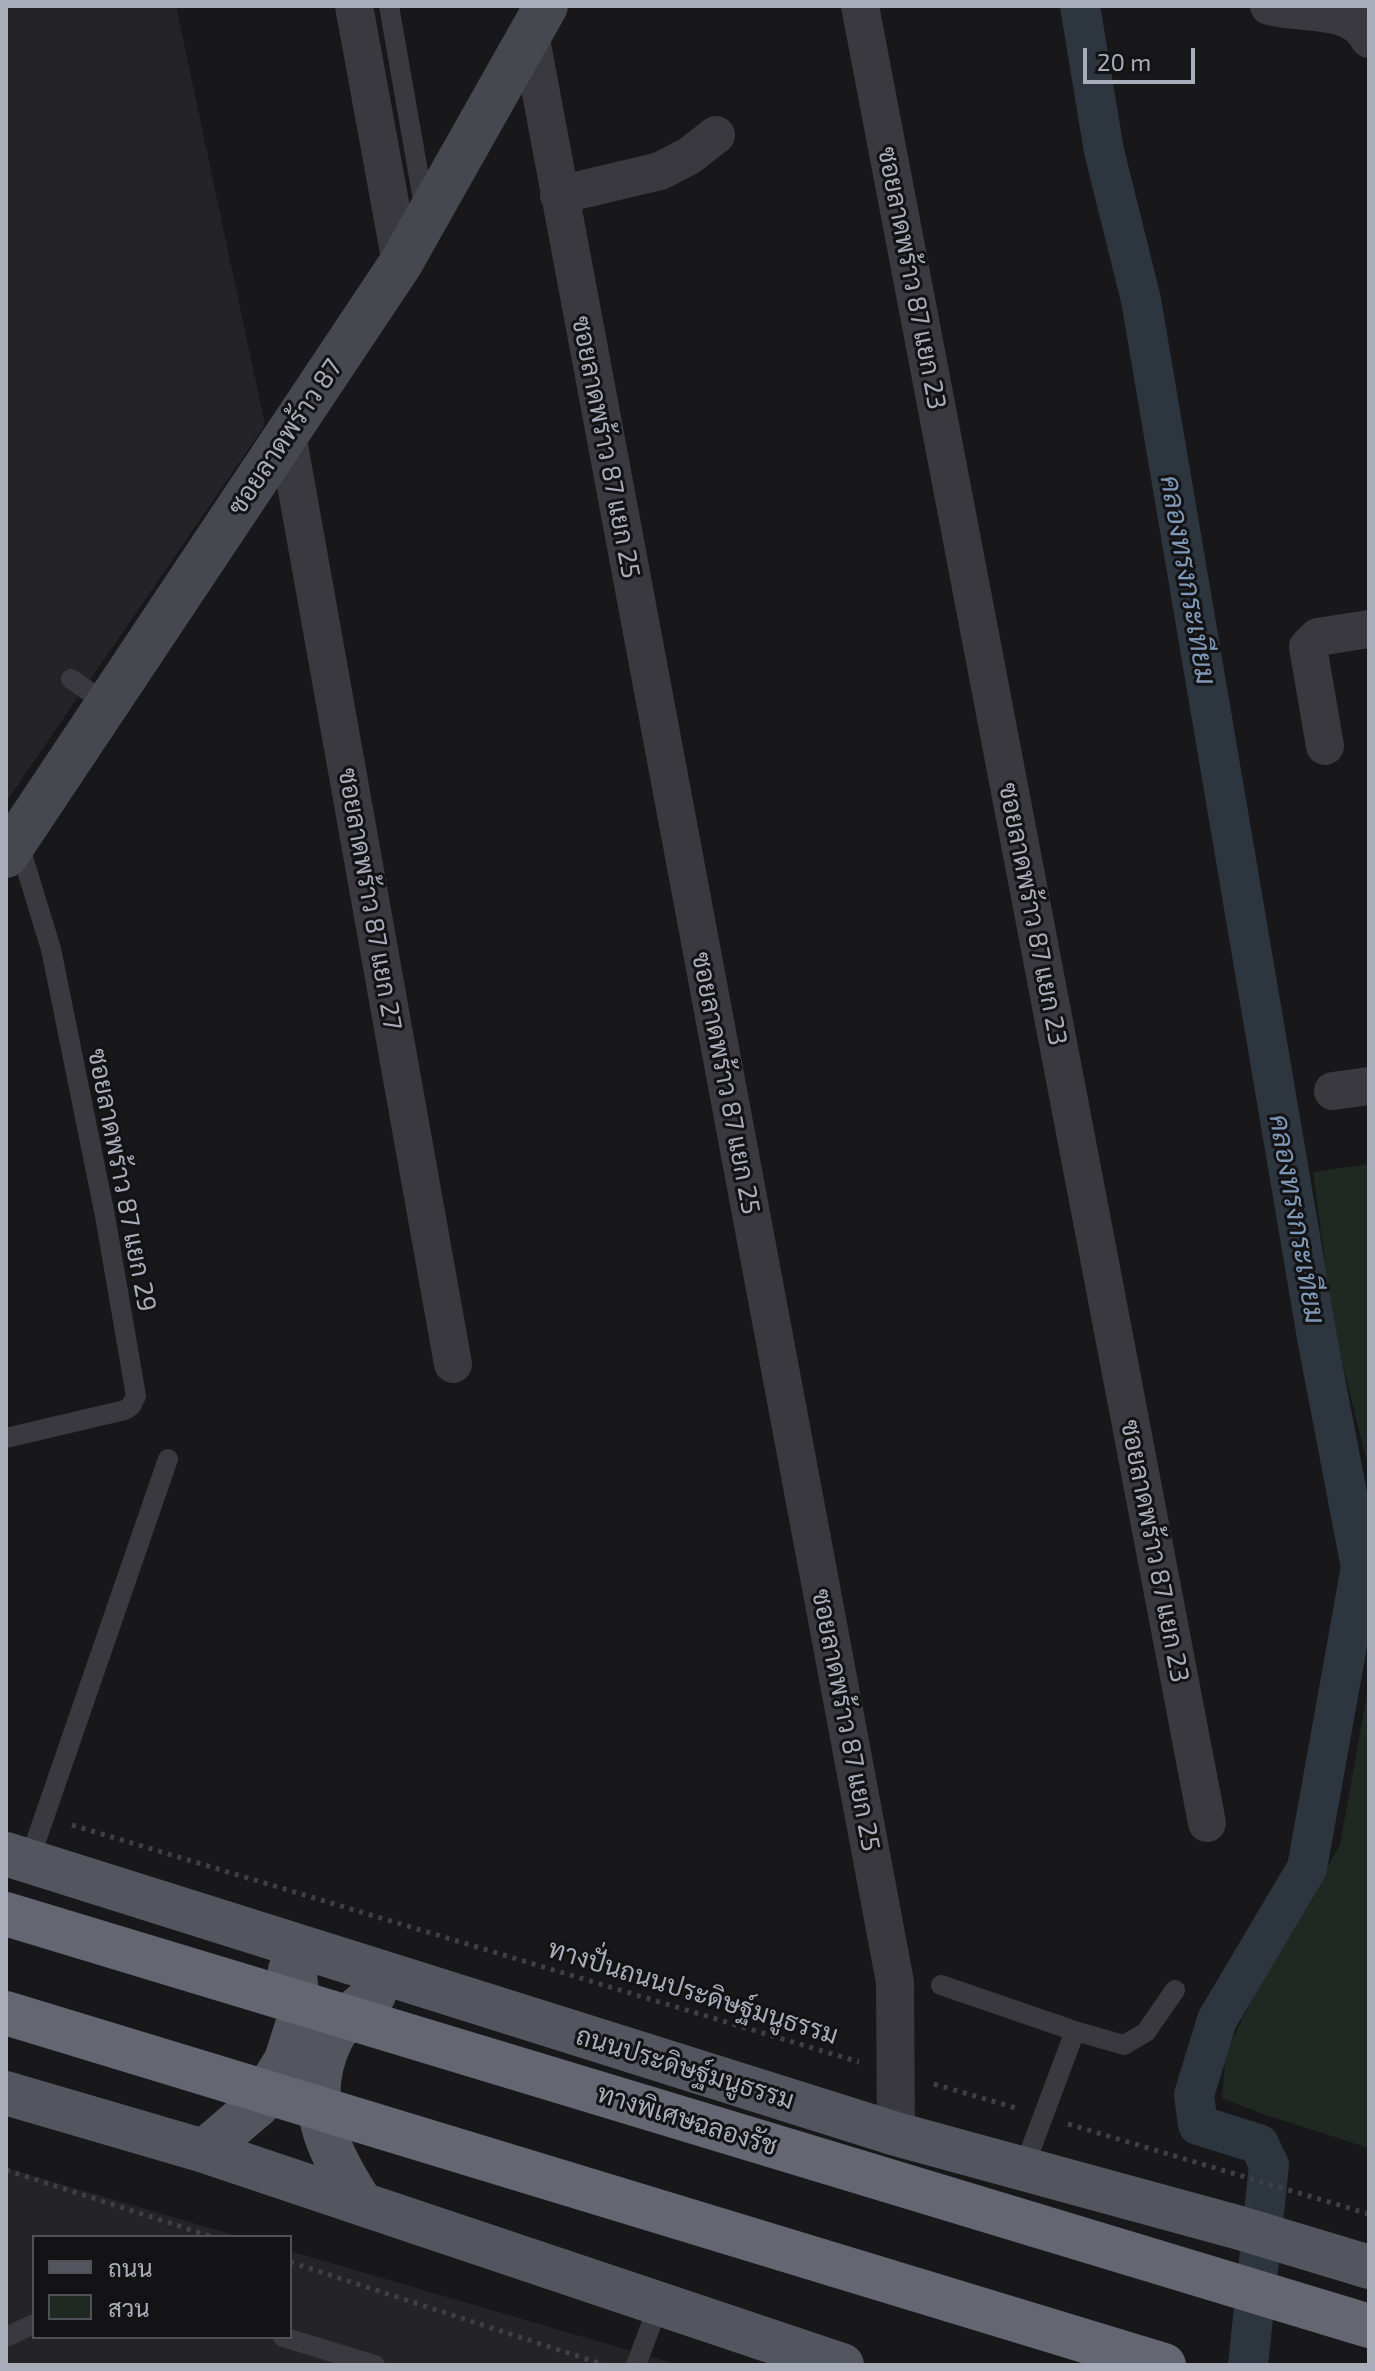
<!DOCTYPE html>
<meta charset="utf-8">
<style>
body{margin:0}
#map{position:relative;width:1375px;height:2371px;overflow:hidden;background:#18181a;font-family:"Exo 2",Sarabun,sans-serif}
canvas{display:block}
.frame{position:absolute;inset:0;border:8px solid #a9adba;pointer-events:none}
.legend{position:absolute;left:32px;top:2235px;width:260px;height:104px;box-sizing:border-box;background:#131315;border:2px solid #4f5157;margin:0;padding:10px 14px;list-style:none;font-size:24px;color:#a9adba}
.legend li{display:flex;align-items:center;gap:16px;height:40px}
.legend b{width:40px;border:2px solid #4f5157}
.scale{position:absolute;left:1083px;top:48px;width:112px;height:36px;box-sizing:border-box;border:4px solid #a9adba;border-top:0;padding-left:10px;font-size:24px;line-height:28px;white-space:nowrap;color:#a9adba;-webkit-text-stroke:6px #131315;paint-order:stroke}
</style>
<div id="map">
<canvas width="1375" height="2371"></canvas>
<div class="frame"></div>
<ul class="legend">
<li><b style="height:10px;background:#54565f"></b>ถนน</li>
<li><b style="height:22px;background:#1f2921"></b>สวน</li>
</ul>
<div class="scale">20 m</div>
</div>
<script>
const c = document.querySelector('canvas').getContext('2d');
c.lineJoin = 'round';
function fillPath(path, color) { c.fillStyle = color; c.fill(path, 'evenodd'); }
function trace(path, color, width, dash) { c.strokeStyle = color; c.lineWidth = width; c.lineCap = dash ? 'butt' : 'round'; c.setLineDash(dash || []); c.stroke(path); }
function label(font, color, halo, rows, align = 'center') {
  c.font = font + ' "Exo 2",Sarabun,sans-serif'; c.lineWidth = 6; c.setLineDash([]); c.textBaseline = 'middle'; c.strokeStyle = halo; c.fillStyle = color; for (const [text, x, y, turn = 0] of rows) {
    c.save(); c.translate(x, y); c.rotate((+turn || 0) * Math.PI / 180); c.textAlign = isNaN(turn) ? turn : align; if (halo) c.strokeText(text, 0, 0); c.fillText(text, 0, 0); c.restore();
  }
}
fillPath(new Path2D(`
 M6,6H176L265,425L6,802Z
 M6,2168L241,2237H34V2337H290V2251L679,2365H6Z`), '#242427');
fillPath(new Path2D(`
 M1369,1164V1470L1334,1329L1313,1172Z
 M1369,1683V2148L1263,2114L1222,2098L1226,2052L1260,1984L1340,1845Z`), '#1f2921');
trace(new Path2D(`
 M1080,6L1104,151L1141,300L1318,1343L1361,1567L1307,1868L1217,2020L1194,2095L1198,2125L1259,2144L1269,2165L1248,2365`), '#2d353f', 40);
trace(new Path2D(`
 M72,1825L859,2062
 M934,2084L1016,2108
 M1068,2124L1369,2214
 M6,2170L213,2237
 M290,2262L605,2365`), '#3f4046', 5, [4, 6]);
trace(new Path2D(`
 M389,6L425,211
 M71,679L107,704
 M6,1438L125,1410L131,1406L136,1396L105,1216L51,949L18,841
 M29,1861L168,1459
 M941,1985L1075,2031L1124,2045L1146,2032L1175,1990
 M1023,2170L1075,2031
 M6,2337L34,2324
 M283,2337L375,2365
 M636,2365L659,2304`), '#39393f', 20);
trace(new Path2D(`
 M354,6L401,263
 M860,6L1207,1823
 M1269,6C1301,15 1353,5 1369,39
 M530,34L895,1982L896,2134
 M559,195L660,171L689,156L716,135
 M287,434L453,1364
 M1325,746L1308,647L1318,637L1369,629
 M1333,1091L1369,1086`), '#39393f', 38);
trace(new Path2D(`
 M6,856L401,263L546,6`), '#46484f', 44);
trace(new Path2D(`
 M6,1854L896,2134L1240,2228L1369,2267
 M6,2093L204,2151L842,2365
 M204,2151L259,2104L286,2060L300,2016L295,1976L290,1970
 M361,2203C328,2152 302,2100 331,2040C339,2022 359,2008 374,1995`), '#54565f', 44);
trace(new Path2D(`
 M6,1914L1369,2326
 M6,2013L1164,2365`), '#646671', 44);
label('26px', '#a9adba', '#131315', [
 ["ซอยลาดพร้าว 87 แยก 23",912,278,79],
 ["ซอยลาดพร้าว 87",285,437,-56],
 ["ซอยลาดพร้าว 87 แยก 25",606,447,79],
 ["ซอยลาดพร้าว 87 แยก 27",370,899,80],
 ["ซอยลาดพร้าว 87 แยก 23",1033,914,79],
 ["ซอยลาดพร้าว 87 แยก 25",726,1083,79],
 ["ซอยลาดพร้าว 87 แยก 29",122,1180,79],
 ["ซอยลาดพร้าว 87 แยก 23",1155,1551,79],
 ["ซอยลาดพร้าว 87 แยก 25",846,1720,79],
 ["ทางปั่นถนนประดิษฐ์มนูธรรม",693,1992,17],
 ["ถนนประดิษฐ์มนูธรรม",685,2068,17],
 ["ทางพิเศษฉลองรัช",687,2120,17]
]);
label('italic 28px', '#7f98b7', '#131315', [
 ["คลองทรงกระเทียม",1188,580,80],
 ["คลองทรงกระเทียม",1297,1219,80]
]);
</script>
